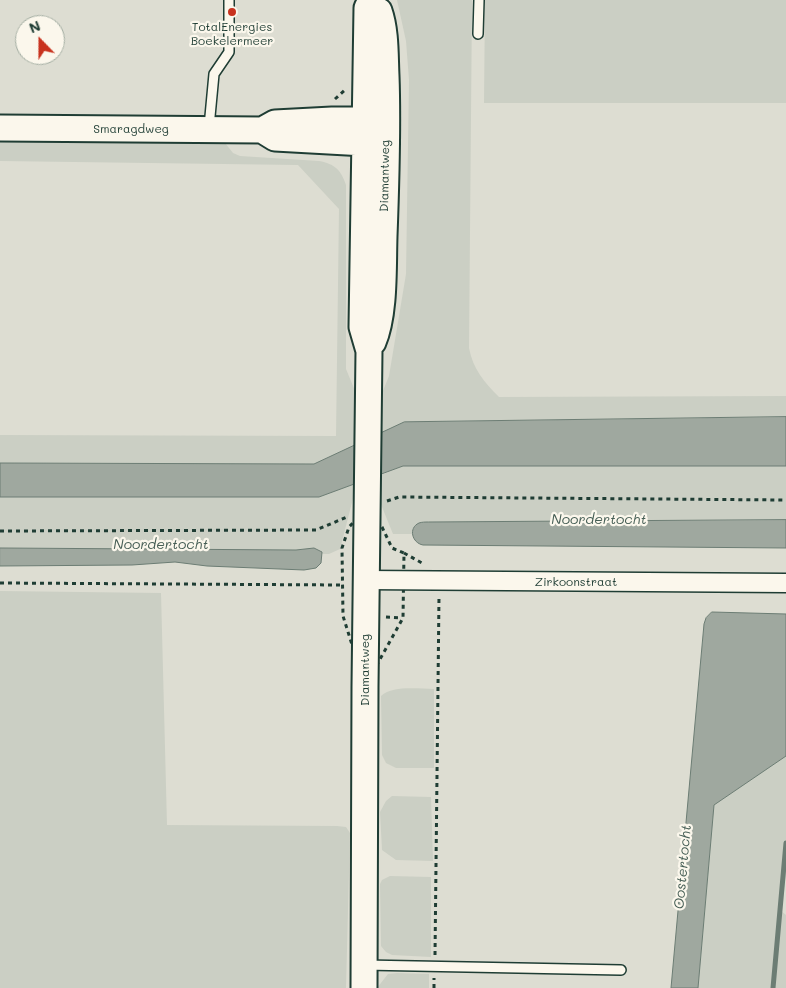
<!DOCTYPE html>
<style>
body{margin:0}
#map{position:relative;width:786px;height:988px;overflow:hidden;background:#eeece1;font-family:Mali,sans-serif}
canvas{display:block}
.north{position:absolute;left:15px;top:15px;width:50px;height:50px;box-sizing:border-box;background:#fbf7ec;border:1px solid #a3ada2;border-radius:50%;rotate:338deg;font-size:14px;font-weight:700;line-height:20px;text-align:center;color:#1f3d34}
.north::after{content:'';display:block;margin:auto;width:18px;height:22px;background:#c8321e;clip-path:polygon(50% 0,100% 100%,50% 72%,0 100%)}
</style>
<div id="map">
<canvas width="786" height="988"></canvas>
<div class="north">N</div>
</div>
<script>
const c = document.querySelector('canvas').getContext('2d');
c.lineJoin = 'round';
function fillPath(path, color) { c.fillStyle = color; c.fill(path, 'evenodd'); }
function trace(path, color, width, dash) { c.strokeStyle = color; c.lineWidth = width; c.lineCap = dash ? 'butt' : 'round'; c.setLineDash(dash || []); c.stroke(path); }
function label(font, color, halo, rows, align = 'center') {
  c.font = font + ' Mali,sans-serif'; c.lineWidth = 4.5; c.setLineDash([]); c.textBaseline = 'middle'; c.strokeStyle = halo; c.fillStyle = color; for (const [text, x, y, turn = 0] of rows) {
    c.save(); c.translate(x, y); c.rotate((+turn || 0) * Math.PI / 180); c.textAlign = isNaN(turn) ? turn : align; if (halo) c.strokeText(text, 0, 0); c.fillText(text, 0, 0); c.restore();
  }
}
fillPath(new Path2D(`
 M0,0H786V988H0ZM25,25H55V55H25Z`), '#ddddd2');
fillPath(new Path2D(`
 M397,0H472L469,348C473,369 484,382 499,397L786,396V417L404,422L381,434L380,398L389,376L406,274L409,80L406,41Z
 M485,0H786V103H484Z
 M0,139L207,140L225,143L233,153L240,156L319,161C335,164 341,170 346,185V369L358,398L357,444L314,464L0,463V435L336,436L339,209L298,165L0,161Z
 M403,466H786V520L428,522L413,528L412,534H393L380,502L381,475Z
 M357,483L340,549L329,554H322L321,551L314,548L296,550L0,548V497H319Z
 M0,591L161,593L167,825L337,826L346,827L350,833L346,988H0Z
 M434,689V768H396L386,763L382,755L381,696C393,685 418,689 434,689Z
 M786,756V873L781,911L786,915V988H698L714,805Z
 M392,796L431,797L433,861L396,860L382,850L380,812L386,801Z
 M390,876L431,877V957L392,955L386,952L381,946L380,884L382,880Z
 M397,973L429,974V988H377L388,974Z`), '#cbcfc4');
const water = new Path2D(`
 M786,417V466H403L319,497H0V463L314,464L404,422Z
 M786,520V548L423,545C412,543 408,528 419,523C422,522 425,522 428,522Z
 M0,548L296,550L314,548L322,552L321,563L316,568L304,570L207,566L175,562L132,565L0,566Z
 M712,612L786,614V756L714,805L698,988H671L704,624L706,618Z`);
fillPath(water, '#9fa89f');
trace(water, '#6c7d74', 1);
trace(new Path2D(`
 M773,988L786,843`), '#6c7d74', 5);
const lane = new Path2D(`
 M478,34L479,0
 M209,127L214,74L229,52V0
 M364,965L621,970`);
const street = new Path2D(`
 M366,580L786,583`);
const secondary = new Path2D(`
 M0,128L262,130L275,138L365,143L386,131
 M266,128L275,123L332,120H365L380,128
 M373,342C385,314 383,267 384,236C386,183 388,129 386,76C385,55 386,31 379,11
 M364,988L365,686L369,351L362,327L367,8L371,0`);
trace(lane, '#1f3d34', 12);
trace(street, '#1f3d34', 21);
trace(secondary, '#1f3d34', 29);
trace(new Path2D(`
 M335,99L345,90
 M387,501L399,497L786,500
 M366,509L382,527L392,548L404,553L403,618L365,686L343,616L342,548L349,527Z
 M0,531L316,530L347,517
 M404,553L422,563
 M0,583L344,585
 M386,617L402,618
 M435,955L439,596
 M434,988V978`), '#1f3d34', 3, [4, 4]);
trace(lane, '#fbf7ec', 9);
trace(street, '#fbf7ec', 18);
trace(secondary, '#fbf7ec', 25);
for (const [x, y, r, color] of [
 [232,12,5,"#c8321e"]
]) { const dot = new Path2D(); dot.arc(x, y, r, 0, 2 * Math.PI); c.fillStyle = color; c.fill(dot); trace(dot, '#fbf7ec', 2); }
label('12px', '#1f3d34', '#fbf7ec', [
 ["TotalEnergies",232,27],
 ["Boekelermeer",232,41]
]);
label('12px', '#1f3d34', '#fbf7ec', [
 ["Smaragdweg",131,129],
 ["Diamantweg",385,176,-89],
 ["Zirkoonstraat",576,582],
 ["Diamantweg",365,670,-90]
]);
label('italic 14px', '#455d54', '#fbf7ec', [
 ["Noordertocht",599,520],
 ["Noordertocht",161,545],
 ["Oostertocht",683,867,-85]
]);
</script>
